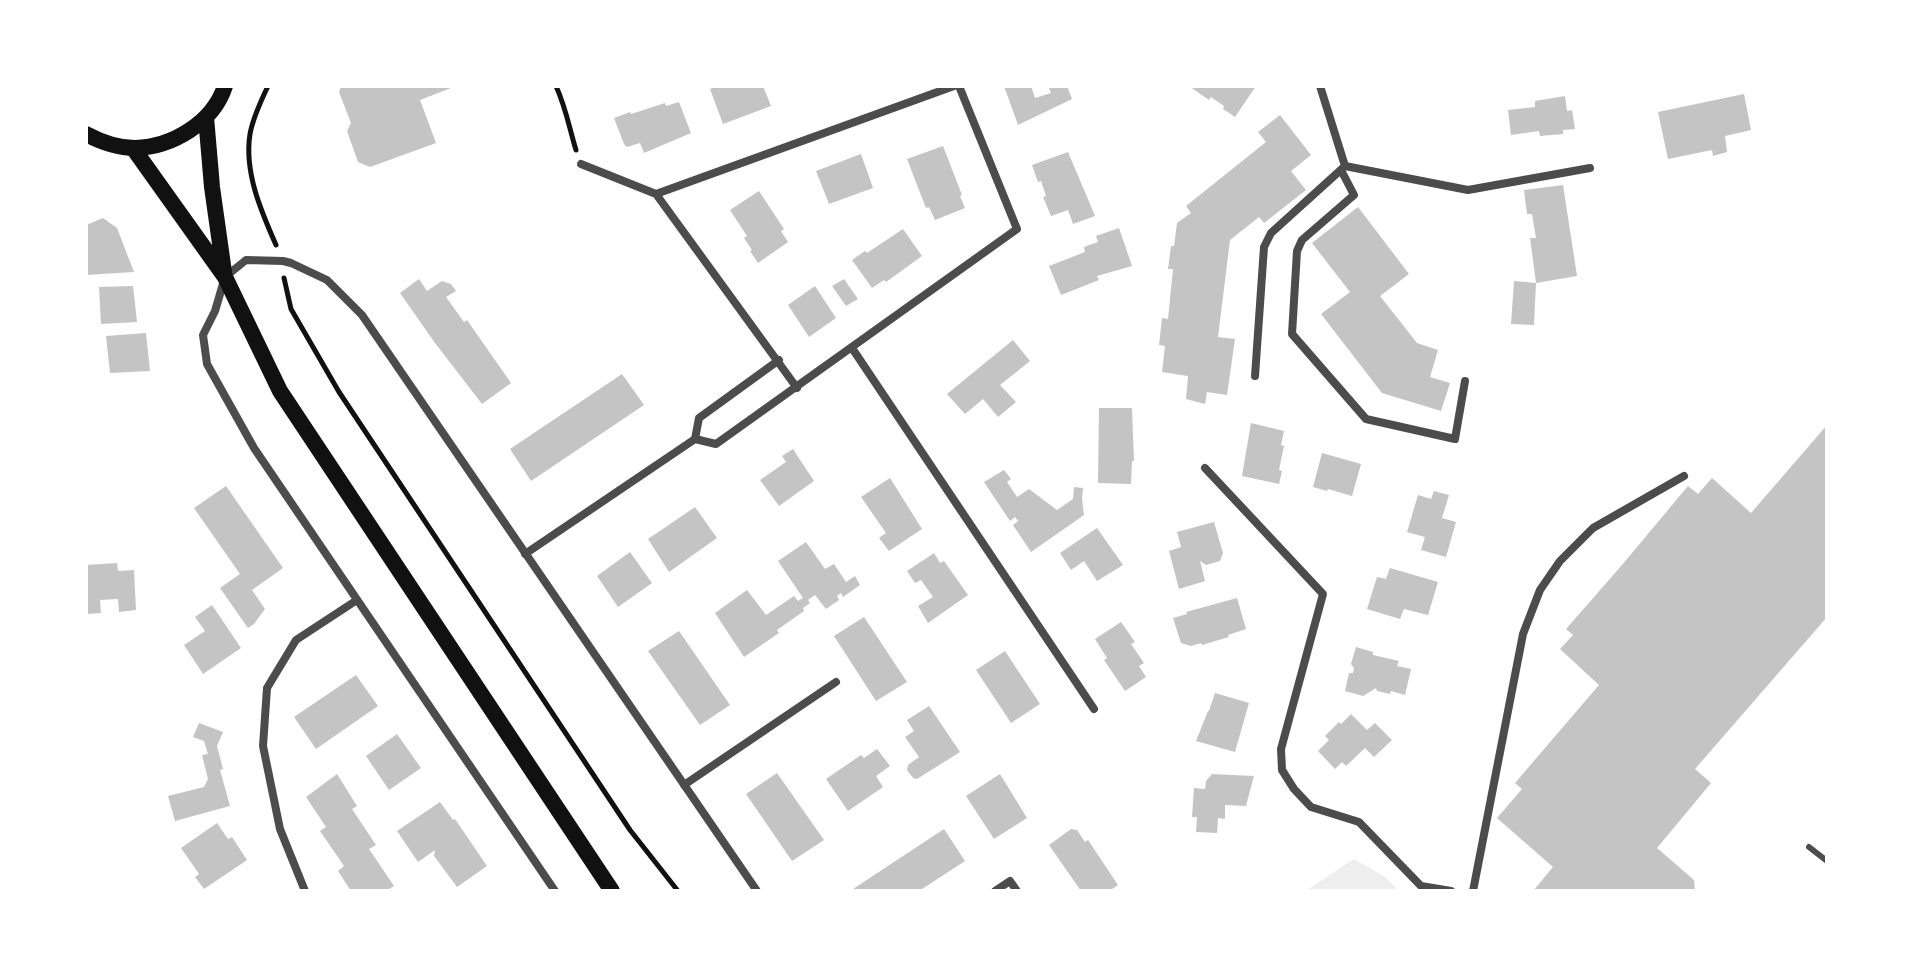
<!DOCTYPE html>
<style>
body{margin:0}
#map{position:relative;width:1913px;height:977px;overflow:hidden;background:#fff;font-family:"DejaVu Sans",sans-serif}
canvas{display:block}
.frame{position:absolute;inset:0;border:88px solid #fff;pointer-events:none}
</style>
<div id="map">
<canvas width="1913" height="977"></canvas>
<div class="frame"></div>
</div>
<script>
const c = document.querySelector('canvas').getContext('2d');
c.lineJoin = 'round';
function fillPath(path, color) { c.fillStyle = color; c.fill(path, 'evenodd'); }
function trace(path, color, width, dash) { c.strokeStyle = color; c.lineWidth = width; c.lineCap = dash ? 'butt' : 'round'; c.setLineDash(dash || []); c.stroke(path); }
fillPath(new Path2D(`
 M1354,859L1385,877L1399,891H1305Z`), '#eee');
fillPath(new Path2D(`
 M341,86H456L420,100L436,143L370,167L358,162L347,131L351,123L339,92Z
 M718,86H763L771,106L723,124L710,89Z
 M1004,86H1031L1035,98L1051,93L1048,86H1067L1072,99L1018,125Z
 M1189,86H1256L1235,117L1223,109L1224,106L1211,97L1209,100Z
 M1744,94L1751,130L1725,136L1727,152L1713,156L1712,150L1668,159L1658,112Z
 M1565,96L1567,111L1572,110L1575,129L1563,130V134L1540,136L1539,131L1511,135L1508,110L1535,107V101Z
 M679,102L691,133L644,153L640,143L627,147L624,144L614,118L630,112L631,114L665,103L666,106Z
 M1280,115L1311,155L1291,171L1306,190L1264,223L1259,217L1230,240L1218,337L1235,339L1227,395L1207,392L1205,404L1186,399L1188,376L1162,372L1165,346L1159,345L1162,318L1168,319L1173,269H1168L1171,246H1174L1177,223L1191,213L1186,206L1266,142L1258,132Z
 M943,146L962,195L960,196L965,208L935,220L929,207L926,208L907,159Z
 M1068,152L1095,216L1073,224L1068,210L1051,216L1043,197L1046,196L1041,181L1038,182L1032,165Z
 M861,154L873,188L829,204L816,171Z
 M1563,185L1577,276L1536,283L1534,325L1511,324L1514,281L1536,283L1530,238H1536L1532,214H1527L1524,190Z
 M759,191L784,229L781,231L788,242L758,263L750,251L752,250L744,238L747,236L730,210Z
 M1358,207L1409,274L1380,296L1417,343L1438,350L1430,377L1450,383L1441,411L1382,393L1321,314L1350,292L1312,243Z
 M103,218L117,228L134,272L86,275V225Z
 M1119,228L1132,266L1097,276L1099,280L1061,295L1049,266L1085,252L1084,247L1098,242L1096,236Z
 M903,229L922,256L886,282L884,280L872,288L852,260L865,251L867,253Z
 M419,279L427,291L442,281L451,284L456,291L446,297L464,322L467,320L511,383L482,404L435,343L400,293Z
 M844,279L858,299L846,306L832,286Z
 M133,286L137,322L101,324L99,287Z
 M815,286L836,318L809,337L788,305Z
 M146,333L150,371L110,373L106,336Z
 M1013,340L1030,361L1000,385L1016,402L998,417L983,399L965,414L947,394Z
 M622,374L644,405L531,481L510,449Z
 M1099,408H1132L1134,461H1132L1131,484L1098,483Z
 M1251,423L1284,431L1281,445L1284,446L1279,470L1282,471L1279,484L1242,476Z
 M1827,425V617L1695,769L1711,783L1657,848L1694,880L1695,891H1533L1553,867L1497,818L1522,789L1515,783L1599,685L1560,649L1573,635L1566,629L1622,565L1688,486L1698,494L1712,478L1751,513Z
 M793,449L814,481L779,506L760,480L786,462L782,456Z
 M1322,453L1361,464L1352,496L1328,489L1327,491L1313,487Z
 M1004,470L1011,479L1007,482L1017,497L1029,489L1057,510L1073,499L1074,487L1083,488L1082,499L1084,515L1031,552L1013,525L1018,521L1015,517L1010,521L984,482Z
 M890,478L922,529L889,551L879,538L886,533L861,497Z
 M226,486L283,568L252,590L265,609L254,624L248,628L220,588L240,574L194,508Z
 M1434,491L1449,495L1442,518L1456,522L1446,557L1421,550L1425,537L1407,532L1418,495L1431,499Z
 M695,507L717,538L669,572L648,539Z
 M1214,522L1223,553L1220,561L1206,565L1200,561L1205,581L1179,589L1169,551L1181,547L1177,532Z
 M1097,528L1123,565L1097,581L1084,561L1071,570L1060,553Z
 M806,542L825,569L834,564L846,582L855,576L860,585L843,597L841,593L837,596L839,600L826,609L815,595L808,600L810,603L803,608L804,611L777,630L779,633L744,657L715,613L747,590L766,615L794,596L798,601L803,598L778,561Z
 M630,552L652,583L618,607L597,576Z
 M934,553L940,563L944,561L968,595L928,623L918,606L933,597L921,580L915,583L907,571Z
 M117,563L118,571L134,570L136,610L119,612L118,599L100,600L101,613L86,614V565Z
 M1390,568L1438,582L1428,615L1404,609L1400,619L1367,609L1377,577L1386,579Z
 M1237,598L1246,629L1228,635L1229,637L1202,645L1201,643L1191,646L1181,643L1173,618L1187,614L1186,612Z
 M212,605L241,648L203,674L184,645L205,631L195,617Z
 M864,617L907,682L876,701L834,636Z
 M1121,622L1135,642L1131,644L1144,663L1139,666L1146,677L1125,691L1104,660L1107,658L1095,639Z
 M679,631L730,705L700,725L648,651Z
 M1356,647L1373,652V655L1399,661L1397,666L1411,669L1405,695L1391,691L1390,694L1377,691L1376,688L1363,696L1345,691L1349,673H1353L1354,668L1351,664Z
 M1005,651L1040,704L1011,723L976,670Z
 M356,675L378,706L316,749L294,717Z
 M1215,693L1249,703L1235,752L1196,741L1208,711H1209Z
 M929,706L960,752L917,779L913,778L907,770L908,765L919,757L905,737L914,731L907,720Z
 M1351,714L1367,730L1375,723L1392,740L1374,757L1365,748L1346,766L1342,762L1335,769L1318,751L1329,740L1325,736L1339,722L1341,724Z
 M199,723L223,732L217,746L223,769L220,770L230,806L175,821L168,796L204,787L208,779L202,755L208,754L204,741L193,737Z
 M397,734L421,768L389,790L366,756Z
 M877,749L890,766L876,776L883,787L848,811L826,779L861,755L864,758Z
 M777,773L824,840L792,861L746,794Z
 M337,774L357,806L352,809L376,845L369,849L394,886L386,891H351L338,871L344,866L320,831L326,827L306,797Z
 M1000,774L1027,818L994,839L966,796Z
 M1212,774L1254,776L1246,806L1225,805V819L1218,818L1217,833L1196,832L1197,817H1192L1194,788L1205,789L1206,781Z
 M440,802L453,820L455,819L487,866L457,887L434,856L435,850L418,862L397,831Z
 M217,823L228,839L232,837L247,860L204,889L195,877L199,874L181,848Z
 M944,829L965,861L919,891H850Z
 M1071,829L1077,830L1085,842L1088,840L1118,885L1109,891H1081L1049,845Z`), '#c4c4c4');
trace(new Path2D(`
 M268,86C261,101 253,117 250,134C244,172 261,211 276,245
 M556,86C566,108 569,127 576,150
 M284,278L291,309L339,392L630,830L678,891`), '#111', 5);
trace(new Path2D(`
 M1809,847L1827,861`), '#4c4c4c', 6);
trace(new Path2D(`
 M1320,86L1345,166L1468,190L1590,168
 M581,164L656,194L797,388
 M1341,170L1354,195L1302,240L1297,251L1292,334L1366,419L1455,439L1465,381
 M656,194L954,86
 M852,348L1094,709
 M1255,376L1264,247L1271,233L1344,167
 M695,439L716,444L1017,229L959,86
 M1205,468L1323,594L1281,749L1282,770L1294,789L1311,807L1359,822L1421,886L1451,891
 M525,554L695,439L699,418L779,360
 M684,785L836,682
 M305,891L280,829L263,746L267,688L296,640L357,600
 M555,891L254,448L207,364L203,335L215,311L225,277L246,260L283,261L291,263L327,280L362,315L757,891
 M995,891L1010,881L1017,891
 M1473,891L1523,634L1540,590L1560,561L1593,528L1684,476`), '#4c4c4c', 8);
trace(new Path2D(`
 M206,117L212,187L224,272
 M86,134C101,142 118,148 135,148C172,147 213,123 225,86
 M133,148L225,277L280,391L612,891`), '#111', 16);
</script>
